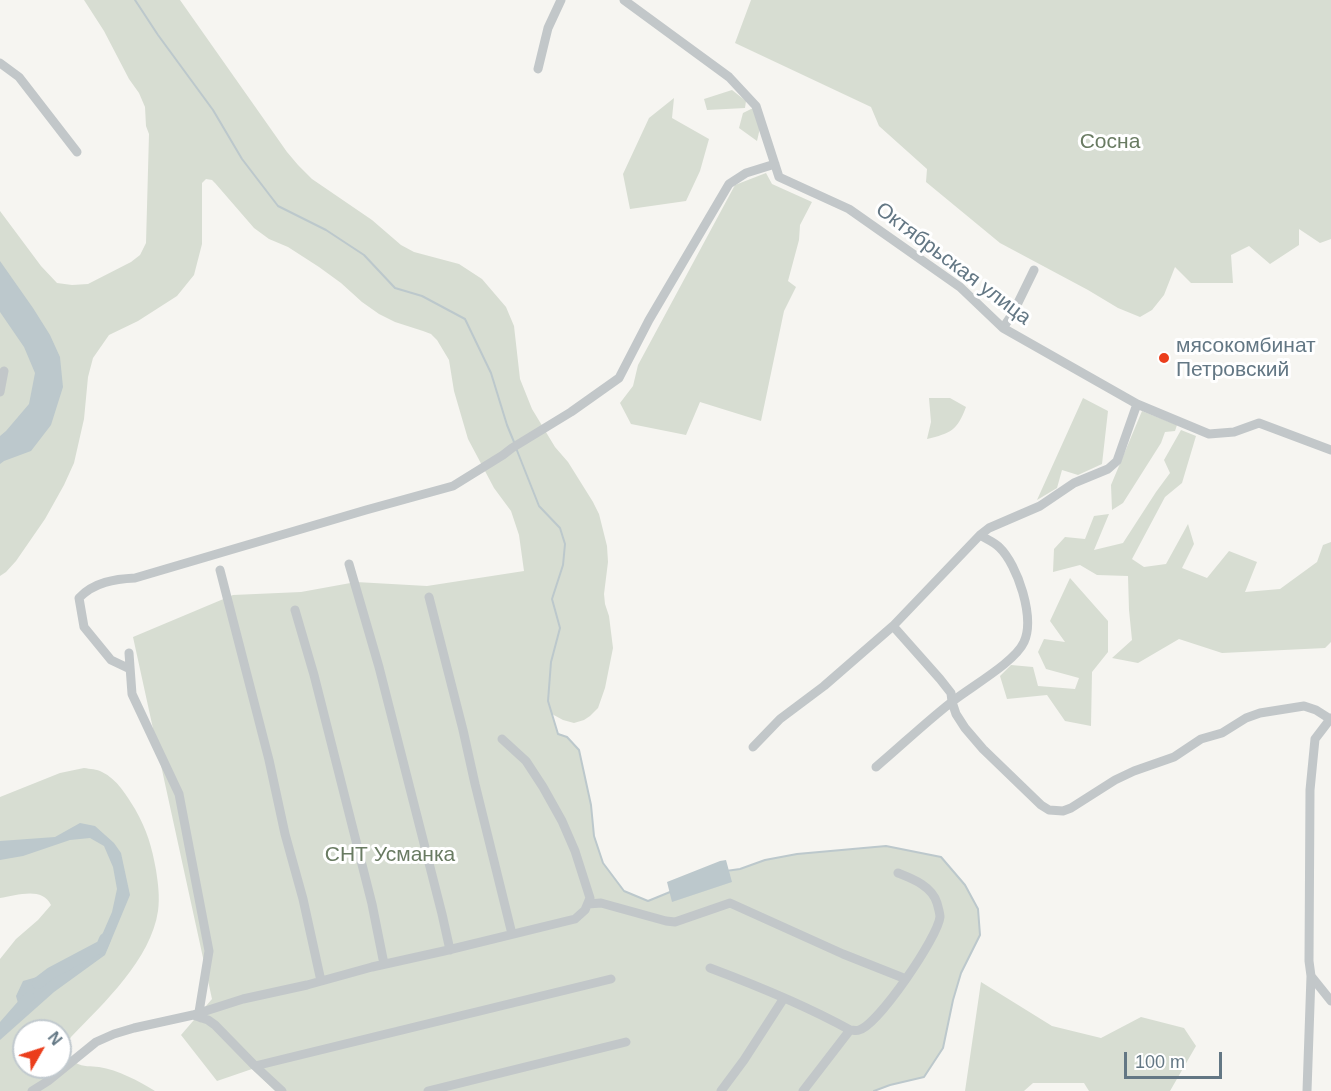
<!DOCTYPE html>
<meta charset="utf-8">
<style>
body{margin:0}
#map{position:relative;width:1331px;height:1091px;overflow:hidden;background:#f6f5f1;font-family:Arial,sans-serif}
canvas{display:block}
.north{position:absolute;left:12px;top:1019px;width:60px;height:60px;box-sizing:border-box;background:#fff;border:2px solid #c1c9ce;border-radius:50%;rotate:51deg;font-size:16px;font-weight:700;line-height:24px;text-align:center;color:#637784}
.north::after{content:'';display:block;margin:auto;width:21px;height:27px;background:#eb3e1c;clip-path:polygon(50% 0,100% 100%,50% 72%,0 100%)}
.scale{position:absolute;left:1124px;top:1052px;width:98px;height:27px;box-sizing:border-box;border:3px solid #637784;border-top:0;padding-left:8px;font-size:18px;line-height:21px;white-space:nowrap;color:#637784;-webkit-text-stroke:4px #fff;paint-order:stroke}
</style>
<div id="map">
<canvas width="1331" height="1091"></canvas>
<div class="north">N</div>
<div class="scale">100 m</div>
</div>
<script>
const c = document.querySelector('canvas').getContext('2d');
c.lineJoin = 'round';
function fillPath(path, color) { c.fillStyle = color; c.fill(path, 'evenodd'); }
function trace(path, color, width, dash) { c.strokeStyle = color; c.lineWidth = width; c.lineCap = dash ? 'butt' : 'round'; c.setLineDash(dash || []); c.stroke(path); }
function label(font, color, halo, rows, align = 'center') {
  c.font = font + ' Arial,sans-serif'; c.lineWidth = 6; c.setLineDash([]); c.textBaseline = 'middle'; c.strokeStyle = halo; c.fillStyle = color; for (const [text, x, y, turn = 0] of rows) {
    c.save(); c.translate(x, y); c.rotate((+turn || 0) * Math.PI / 180); c.textAlign = isNaN(turn) ? turn : align; if (halo) c.strokeText(text, 0, 0); c.fillText(text, 0, 0); c.restore();
  }
}
fillPath(new Path2D(`
 M84,0H180L287,152L298,165L312,179L372,220L401,245L414,252L459,264L482,279L506,307L514,326L520,379L532,409L555,447L568,462L593,502L599,514L607,546L608,562L604,594L605,604L609,616L613,648L605,688L598,708L590,716L584,720L574,723L563,720L552,714L558,733L567,737L579,750L591,805L594,836L603,863L624,891L648,901L685,885L726,872L740,869L765,860L797,854L886,846L941,857L965,885L978,909L980,935L961,973L953,1000L943,1048L924,1077L890,1085L874,1091H275L252,1069L217,1081L181,1035L212,999L133,637L233,595L301,592L356,582L427,586L524,571L519,535L511,511L494,488L468,439L454,391L449,360L437,340L431,334L423,331L395,322L379,314L362,302L341,283L319,267L288,247L269,239L254,228L215,183L212,180L206,179L202,183V244L194,275L177,296L138,321L109,335L93,358L88,377L84,419L74,463L64,485L45,519L16,561L6,572L0,576V211L41,266L57,283L72,285L88,284L131,262L140,255L146,243L149,134L146,126L145,107L139,93L129,79L104,31Z
 M751,0H1331V239L1320,243L1299,229V245L1270,264L1249,246L1231,255L1233,283H1191L1175,267L1164,295L1152,310L1140,317L1118,308L1088,290L1000,243L926,182L927,169L879,126L871,107L735,43Z
 M732,90L746,101L745,108L707,110L704,99Z
 M674,98L672,118L709,139L700,171L686,201L630,209L623,174L649,118Z
 M753,108L760,128L757,141L739,128L743,113Z
 M766,173L772,184L812,202L800,225L799,240L788,281L796,287L784,311L761,421L700,402L686,435L631,424L620,403L633,386L638,365L735,185Z
 M929,398H950L966,407C957,431 951,433 927,439L931,422Z
 M1083,398L1108,411L1102,464L1078,475L1062,470L1057,488L1037,500Z
 M1142,411L1177,425L1175,431L1165,432L1161,443L1123,503L1112,510L1111,485Z
 M1181,430L1196,436L1182,483L1165,497L1132,559L1144,567L1166,564L1188,524L1194,544L1182,568L1207,578L1229,551L1257,562L1245,592L1280,589L1317,562L1323,545L1331,542V642L1325,648L1222,653L1179,639L1138,663L1112,658L1132,640L1129,610L1128,576L1097,575L1080,565L1053,572L1054,549L1065,537L1085,539L1094,516L1109,514L1094,550L1123,543L1156,492L1170,473L1164,460Z
 M1070,578L1108,621V652L1092,672L1091,726L1065,721L1047,695L1007,699L1000,676L1011,665L1033,667L1038,686L1075,689L1079,678L1046,669L1038,652L1044,639L1065,642L1050,621Z
 M84,768C90,769 97,769 102,772C117,779 127,796 135,809C147,830 152,847 156,870C158,883 160,897 158,911C151,959 104,1003 71,1037C68,1042 63,1048 66,1054C67,1058 72,1061 76,1063C83,1067 91,1066 99,1067C118,1070 139,1081 155,1091H0V959L16,939L38,920L51,905C42,886 16,896 0,898V797L60,773ZM24,1031H60V1067H24Z
 M981,982L1052,1026L1101,1038L1141,1017L1184,1028L1196,1046L1170,1091H1089L1084,1083H1033L1024,1091H965Z`), '#d7ddd2');
fillPath(new Path2D(`
 M0,261L33,308L50,335L60,357L63,387L51,425L31,451L4,461L0,464V436L6,431L29,404L35,373L24,347L0,312Z
 M80,823L95,826L114,843L121,853L130,895L105,955L54,992L0,1040V1031L20,1010L16,996L23,981L58,971L95,951L112,912L117,889L113,867L104,846L90,838L70,840L23,856L0,860V841L55,837Z
 M726,860L732,882L672,902L667,882L720,861Z`), '#bcc8cc');
trace(new Path2D(`
 M135,0L158,35L213,110L242,159L278,206L326,230L364,255L395,288L422,296L465,319L491,373L507,425L514,442
 M516,448L539,506L560,528L565,544L563,565L552,599L560,628L551,662L548,701L558,734L567,737L579,750L591,805L594,836L603,863L624,891L648,901L670,892
 M726,871L740,869L765,860L797,854L886,846L941,857L965,885L978,909L980,935L961,973L953,1000L943,1048L924,1077L890,1085L874,1091`), '#bcc8cc', 2);
trace(new Path2D(`
 M38,983L51,973L102,946L105,939
 M0,1031L29,998`), '#bcc8cc', 12);
trace(new Path2D(`
 M624,0L729,77L756,106L779,177L849,209L960,287L1003,328L1137,404L1209,434L1234,432L1259,423L1331,450
 M0,63L19,77L77,152
 M538,69L548,28L561,0
 M1003,328L1013,313L1034,270
 M0,392L4,371
 M349,564L379,667L442,914L450,950
 M220,570L269,760L285,834L303,899L321,981
 M429,597L463,730L475,784L512,934
 M295,610L314,675L372,904L384,964
 M893,626L940,679L951,693L952,702L956,714L965,728L983,749L1041,805L1049,810L1063,811L1071,808L1115,780L1134,771L1174,757L1201,739L1222,733L1246,718L1260,713L1304,706L1316,710L1330,719
 M129,653L132,694L179,794L209,951L199,1012L201,1018
 M130,669L111,660L84,627L79,598C94,582 115,579 135,578L366,510L453,486L503,455L512,448L571,412L619,378L649,320L729,184L746,173L775,164
 M753,747L780,719L824,686L893,626L980,535L989,528L1040,506L1074,483L1108,469L1117,461L1137,404
 M876,767C902,745 927,721 953,701C972,686 1015,662 1024,642C1035,618 1018,565 999,547C994,542 986,539 980,535
 M588,904L601,903L666,921L675,922L730,903L843,954L906,979
 M710,968C758,986 805,1005 850,1030
 M1311,976L1331,1001
 M193,1015L243,999L307,985L372,967L444,951L575,919L585,910L590,898L575,851L562,821L543,787L526,761L502,739
 M255,1066L611,979
 M32,1091L48,1081L96,1042L114,1034L134,1028L193,1015L208,1020L215,1025L255,1066L282,1091
 M428,1091L626,1042
 M721,1091L744,1060L784,998
 M803,1091L850,1030C853,1030 856,1031 859,1030C878,1025 938,937 940,917C940,913 938,907 937,903C932,886 913,879 898,873
 M1307,1091L1311,976L1309,961L1310,790L1315,739L1331,718`), '#c2c7c9', 9);
for (const [x, y, r, color] of [
 [1164,358,6,"#eb3e1c"]
]) { const dot = new Path2D(); dot.arc(x, y, r, 0, 2 * Math.PI); c.fillStyle = color; c.fill(dot); trace(dot, '#fff', 2); }
label('21px', '#697b62', '#fff', [
 ["Сосна",1110,142],
 ["СНТ Усманка",390,855]
]);
label('21px', '#637784', '#fff', [
 ["Октябрьская улица",953,264,37]
]);
label('21px', '#637784', '#fff', [
 ["мясокомбинат",1176,346],
 ["Петровский",1176,370]
], 'left');
</script>
